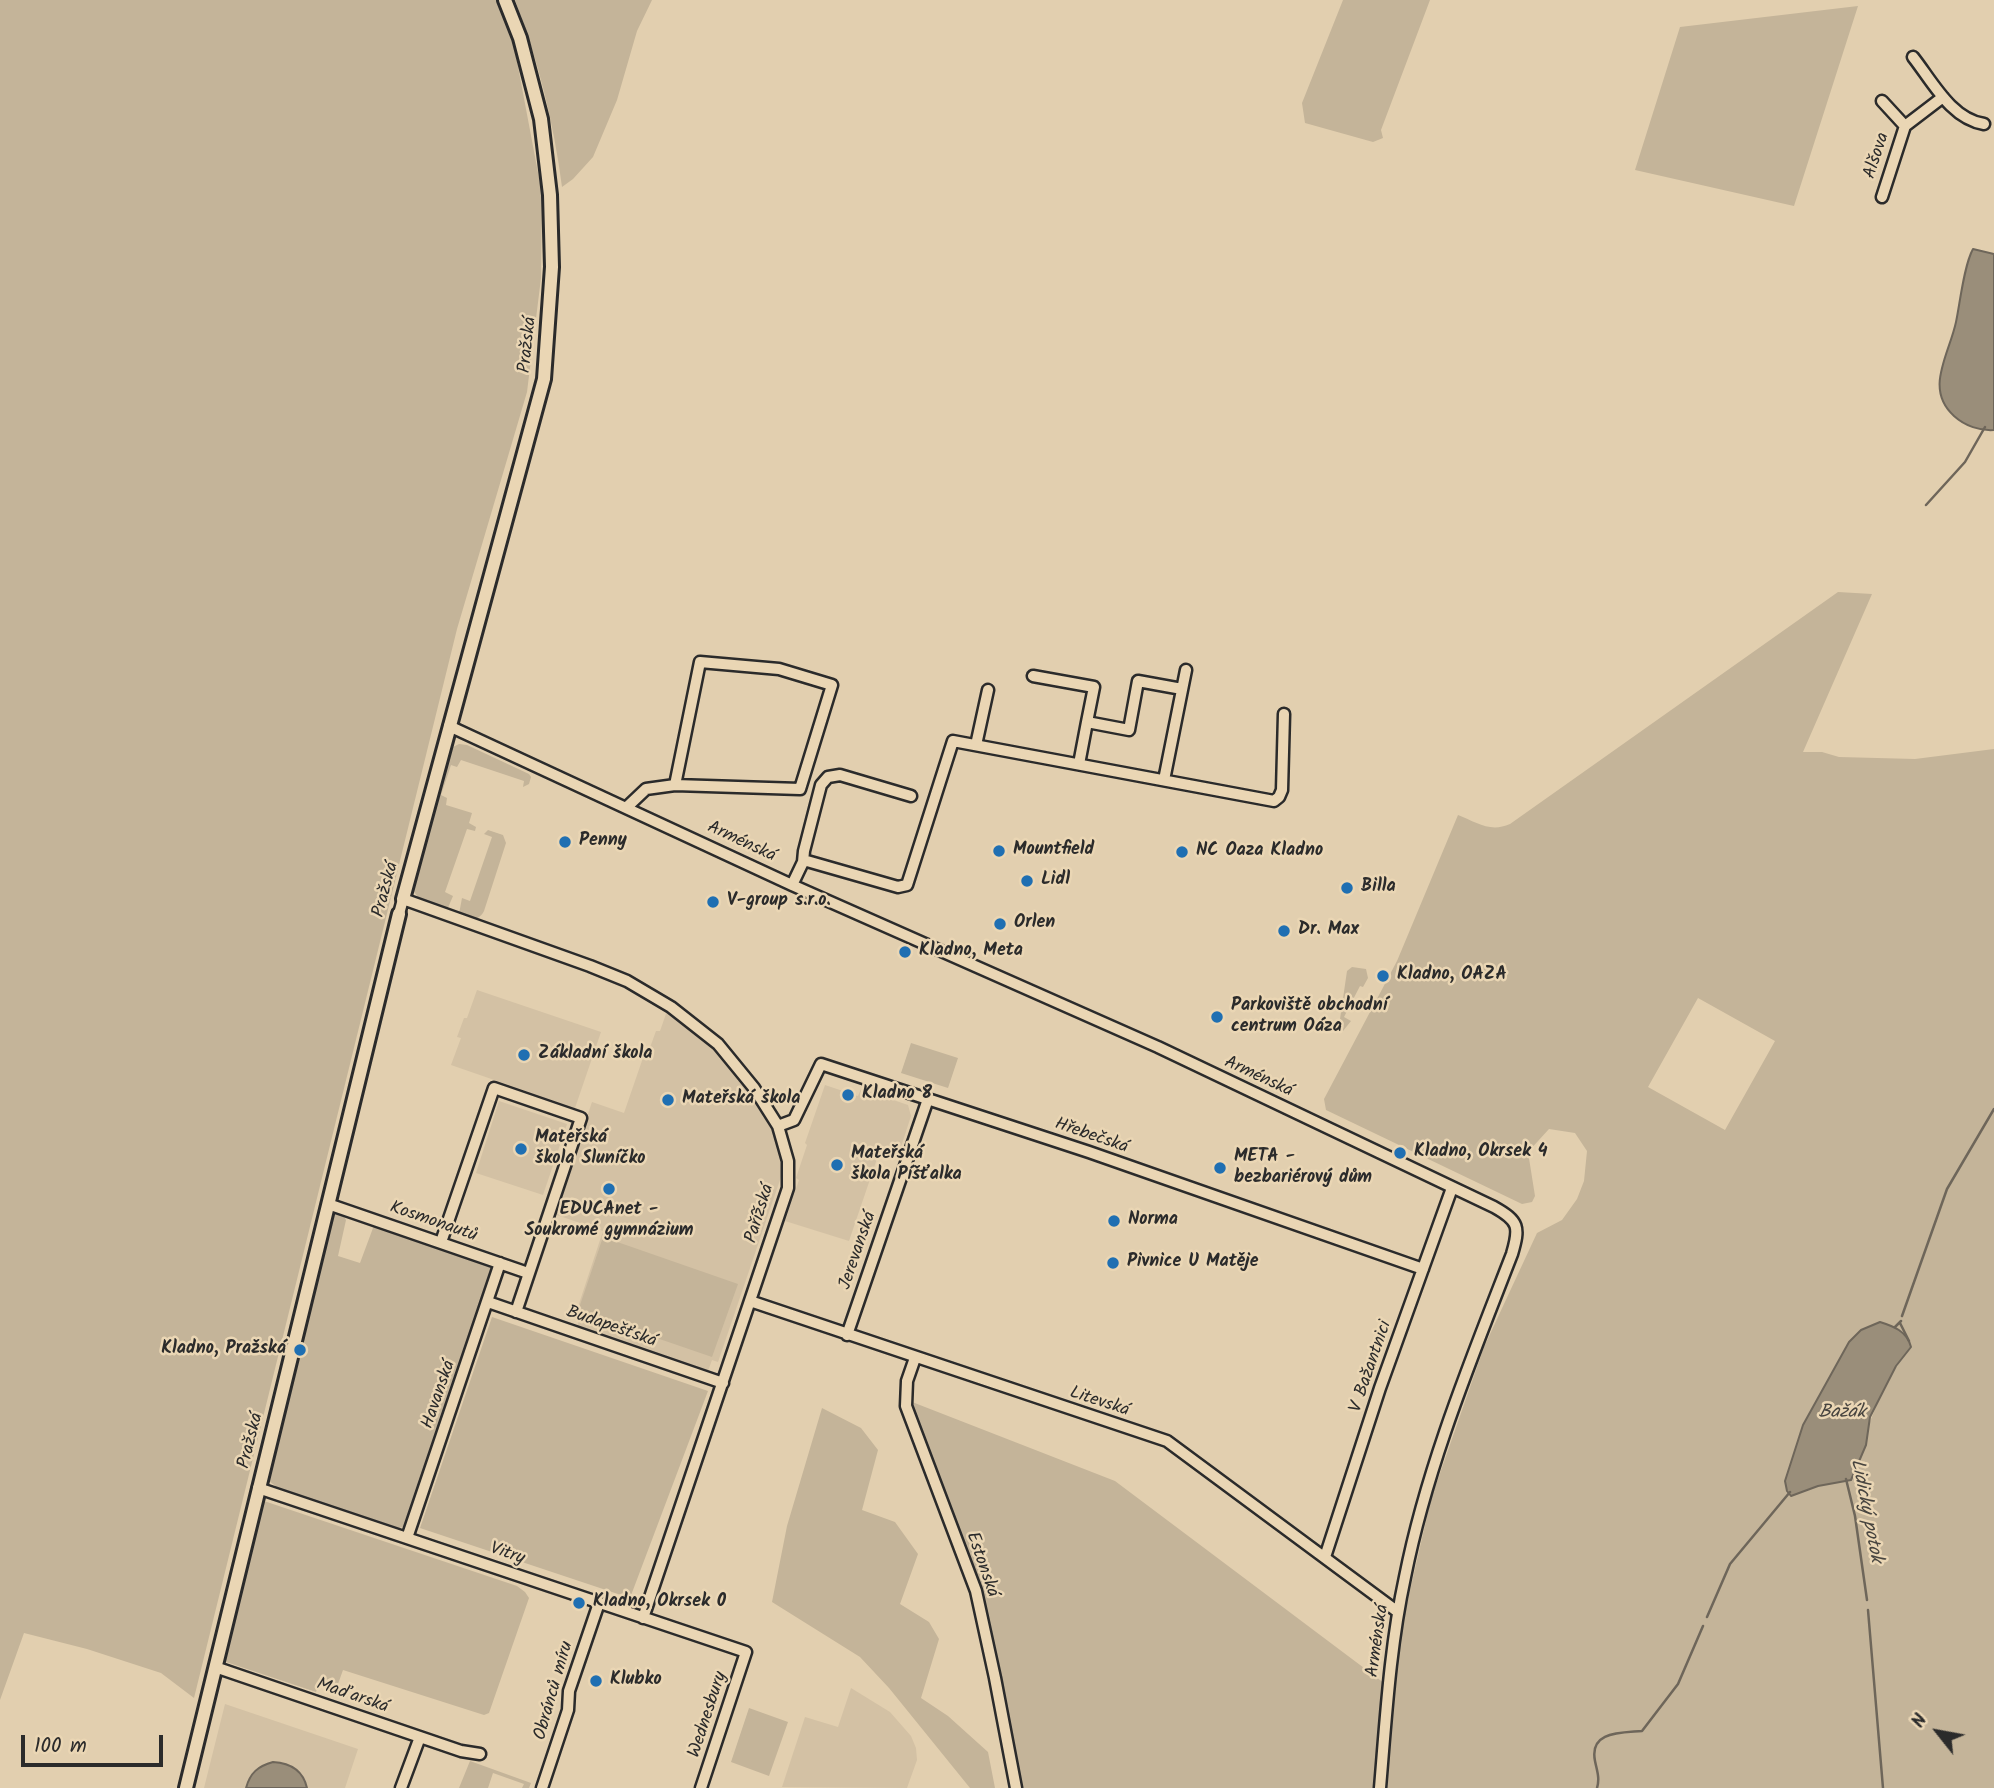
<!DOCTYPE html>
<meta charset="utf-8">
<style>
body{margin:0}
#map{position:relative;width:1994px;height:1788px;overflow:hidden;background:#e2cfaf;font-family:Kalam,sans-serif}
canvas{display:block}
.north{position:absolute;left:1903px;top:1697px;width:70px;height:70px;-webkit-text-stroke:5px #ead6b4;paint-order:stroke;rotate:301deg;font-size:19px;font-weight:700;line-height:28px;text-align:center;color:#2b2b2b}
.north::after{content:'';display:block;margin:auto;width:24px;height:32px;background:#2b2b2b;clip-path:polygon(50% 0,100% 100%,50% 72%,0 100%)}
.scale{position:absolute;left:21px;top:1735px;width:142px;height:32px;box-sizing:border-box;border:4px solid #2b2b2b;border-top:0;padding-left:9px;font-size:21px;line-height:24px;white-space:nowrap;color:#2b2b2b;-webkit-text-stroke:5px #ead6b4;paint-order:stroke}
</style>
<div id="map">
<canvas width="1994" height="1788"></canvas>
<div class="north">N</div>
<div class="scale">100 m</div>
</div>
<script>
const c = document.querySelector('canvas').getContext('2d');
c.lineJoin = 'round';
function fillPath(path, color) { c.fillStyle = color; c.fill(path, 'evenodd'); }
function trace(path, color, width, dash) { c.strokeStyle = color; c.lineWidth = width; c.lineCap = dash ? 'butt' : 'round'; c.setLineDash(dash || []); c.stroke(path); }
function label(font, color, halo, rows, align = 'center') {
  c.font = font + ' Kalam,sans-serif'; c.lineWidth = 5; c.setLineDash([]); c.textBaseline = 'middle'; c.strokeStyle = halo; c.fillStyle = color; for (const [text, x, y, turn = 0] of rows) {
    c.save(); c.translate(x, y); c.rotate((+turn || 0) * Math.PI / 180); c.textAlign = isNaN(turn) ? turn : align; if (halo) c.strokeText(text, 0, 0); c.fillText(text, 0, 0); c.restore();
  }
}
fillPath(new Path2D(`
 M477,990L601,1032L575,1108L451,1065L461,1038L457,1037L464,1018H467Z
 M667,1011L714,1049L743,1081L773,1132L781,1159L782,1174L718,1362L712,1360L708,1371L577,1326L580,1318L575,1316L603,1231L554,1214L592,1102L624,1113L645,1052L648,1053L656,1031H660Z
 M825,1085L858,1096L861,1089L908,1105L911,1116L899,1153L881,1147L849,1241L785,1221L799,1180L796,1178L807,1145L805,1143Z
 M499,1101L567,1124L543,1195L476,1173Z
 M851,1688L890,1712L911,1736L916,1748L917,1760L907,1788L782,1787L805,1717L838,1727Z
 M225,1704L358,1749L345,1788H204Z`), '#d3c1a4');
fillPath(new Path2D(`
 M0,0H497L513,40L542,194L541,278L527,392L457,629L194,1698L161,1673L87,1649L24,1633L0,1700Z
 M515,0H652L637,31L617,100L593,157L573,179L562,187C554,124 538,59 515,0Z
 M1343,0H1430L1381,130L1383,138L1373,142L1305,123L1302,103Z
 M1858,6L1794,206L1635,170L1680,27Z
 M1838,592L1872,594L1803,752H1822L1839,757L1915,759L1994,749V1788H1019L980,1592L907,1400L1115,1481L1388,1686L1431,1499L1484,1347L1537,1233L1562,1220L1577,1199L1584,1181L1587,1151L1575,1133L1549,1129L1528,1152L1535,1196L1532,1202L1522,1204L1326,1110L1324,1099L1397,961L1458,815C1476,822 1490,833 1510,824ZM1698,998L1775,1041L1725,1130L1648,1087ZM1849,1342L1910,1347C1879,1388 1866,1431 1851,1480L1818,1486L1791,1496L1786,1481L1803,1425Z
 M459,744L467,745L529,774L531,777L529,784L523,787L524,781L461,760L457,767L451,765L441,795L447,798L446,805L472,813L469,823L476,827L475,831L467,829L445,892L453,896L447,910L420,900L412,889L415,866L422,858L425,848V828L449,749Z
 M488,830L503,835L506,843L484,911C478,923 469,918 459,914L462,898L470,901L492,837L484,834Z
 M1352,967L1366,969L1368,978L1363,987L1360,986L1344,1017L1351,1021L1343,1031L1339,1026L1347,971Z
 M911,1043L958,1058L948,1088L901,1073Z
 M341,1211L346,1220L338,1256L360,1263L373,1228L376,1224L491,1262L494,1268L406,1526L399,1528L278,1488L269,1481L268,1475L329,1220L333,1214Z
 M603,1237L738,1284L712,1357L578,1311Z
 M492,1317L708,1391L630,1598L420,1528Z
 M822,1408L861,1428L878,1450L862,1510L895,1522L918,1554L900,1604L929,1622L939,1639L921,1698L948,1716L988,1752L995,1788H970L889,1688L860,1657L772,1602L787,1526Z
 M264,1501L517,1586L525,1592L529,1598L489,1713L484,1715L343,1670L338,1684L322,1678L316,1692L226,1662L223,1654L261,1504Z
 M749,1708L788,1722L769,1776L731,1762Z
 M470,1761L531,1783L529,1788H522L524,1784L493,1773L488,1788H459Z`), '#c4b499');
const water = new Path2D(`
 M1973,249L1994,254V430C1980,431 1965,426 1954,416C1924,389 1949,355 1956,322C1960,303 1964,265 1973,249Z
 M1880,1322C1893,1326 1907,1331 1911,1347L1896,1366L1870,1417L1866,1445L1851,1480L1818,1486L1791,1496L1787,1491L1785,1481L1803,1425L1849,1342L1861,1330Z
 M273,1762C290,1763 303,1770 307,1788H246C250,1773 258,1766 273,1762Z`);
fillPath(water, '#9a8e7a');
trace(water, '#6e665a', 2);
trace(new Path2D(`
 M1926,505L1965,462L1985,427
 M1902,1316L1947,1189L1994,1109
 M1900,1323L1909,1341
 M1895,1327L1901,1321
 M1846,1479L1855,1516L1867,1600
 M1868,1610L1883,1788
 M1707,1617L1730,1564L1790,1492
 M1597,1788C1600,1778 1597,1771 1595,1761C1589,1731 1621,1733 1642,1731L1678,1684L1703,1626`), '#6e665a', 2.5);
const minor = new Path2D(`
 M1913,57C1932,81 1951,119 1984,124
 M1882,101L1905,126
 M1882,197L1905,126L1943,97
 M1033,676L1094,687L1087,722
 M449,726L792,885L1158,1047L1494,1207C1519,1221 1520,1227 1512,1254C1471,1360 1427,1466 1405,1577C1390,1646 1386,1717 1380,1788
 M976,745L988,690
 M1079,764L1087,722L1129,730L1138,681L1182,689
 M1164,780L1186,670
 M627,807L646,789L675,785L800,789L832,685L779,669L700,662L675,785
 M803,862L804,851L821,785L828,777L840,775L911,796
 M792,885L803,862L807,861L898,887L907,885L953,741L1274,801L1279,797L1282,790L1284,714
 M399,914L403,899L590,966L627,981L671,1007L718,1044L754,1088L778,1126L788,1161V1188L643,1618
 M778,1126L794,1120L821,1064L1089,1152L1423,1269
 M328,1204L528,1273
 M441,1242L494,1088L581,1118L516,1312
 M750,1301L1167,1441L1398,1612
 M488,1302L723,1383
 M847,1335L928,1099
 M915,1358L907,1381L906,1406L976,1591L995,1678L1016,1788
 M258,1488L746,1652L701,1788
 M407,1538L500,1263
 M1325,1557L1380,1388L1452,1188
 M215,1667L461,1751L480,1754
 M401,1788L420,1737
 M542,1788L568,1710L569,1691L599,1603`);
const tertiary = new Path2D(`
 M403,899L544,379L552,267L550,195L541,119L520,38L505,0
 M186,1788L399,914`);
trace(minor, '#2b2b2b', 15);
trace(tertiary, '#2b2b2b', 18);
trace(minor, '#ead6b4', 10);
trace(tertiary, '#ead6b4', 12);
for (const [x, y, r, color] of [
 [565,842,7,"#1f6fb2"],
 [999,851,7,"#1f6fb2"],
 [1182,852,7,"#1f6fb2"],
 [1027,881,7,"#1f6fb2"],
 [1347,888,7,"#1f6fb2"],
 [713,902,7,"#1f6fb2"],
 [1000,924,7,"#1f6fb2"],
 [1284,931,7,"#1f6fb2"],
 [905,952,7,"#1f6fb2"],
 [1383,976,7,"#1f6fb2"],
 [1217,1017,7,"#1f6fb2"],
 [524,1055,7,"#1f6fb2"],
 [848,1095,7,"#1f6fb2"],
 [668,1100,7,"#1f6fb2"],
 [521,1149,7,"#1f6fb2"],
 [1400,1153,7,"#1f6fb2"],
 [837,1165,7,"#1f6fb2"],
 [1220,1168,7,"#1f6fb2"],
 [609,1189,7,"#1f6fb2"],
 [1114,1221,7,"#1f6fb2"],
 [1113,1263,7,"#1f6fb2"],
 [300,1350,7,"#1f6fb2"],
 [579,1603,7,"#1f6fb2"],
 [596,1681,7,"#1f6fb2"]
]) { const dot = new Path2D(); dot.arc(x, y, r, 0, 2 * Math.PI); c.fillStyle = color; c.fill(dot); trace(dot, '#ead6b4', 2.5); }
label('18px', '#2b2b2b', '#ead6b4', [
 ["Alšova",1878,156,-72],
 ["Pražská",529,345,-84],
 ["Arménská",741,843,25],
 ["Pražská",387,890,-75],
 ["Arménská",1258,1078,25],
 ["Hřebečská",1091,1137,19],
 ["Pařížská",761,1214,-73],
 ["Kosmonautů",433,1223,19],
 ["Jerevanská",859,1251,-71],
 ["Budapešťská",611,1328,19],
 ["V Bažantnici",1372,1367,-71],
 ["Havanská",440,1395,-71],
 ["Litevská",1099,1403,18],
 ["Pražská",252,1441,-76],
 ["Vitry",507,1555,19],
 ["Estonská",981,1565,71],
 ["Arménská",1379,1641,-82],
 ["Obránců míru",555,1691,-74],
 ["Maďarská",352,1697,19],
 ["Wednesbury",709,1715,-72]
]);
label('bold 18px', '#2b2b2b', '#ead6b4', [
 ["Penny",579,842],
 ["Mountfield",1013,851],
 ["NC Oaza Kladno",1196,852],
 ["Lidl",1041,881],
 ["Billa",1361,888],
 ["V-group s.r.o.",727,902],
 ["Orlen",1014,924],
 ["Dr. Max",1298,931],
 ["Kladno, Meta",919,952],
 ["Kladno, OAZA",1397,976],
 ["Parkoviště obchodní",1231,1007],
 ["centrum Oáza",1231,1028],
 ["Základní škola",538,1055],
 ["Kladno 8",862,1095],
 ["Mateřská škola",682,1100],
 ["Mateřská",535,1139],
 ["škola Sluníčko",535,1160],
 ["Kladno, Okrsek 4",1414,1153],
 ["Mateřská",851,1155],
 ["škola Píšťalka",851,1176],
 ["META -",1234,1158],
 ["bezbariérový dům",1234,1179],
 ["EDUCAnet -",609,1211,"center"],
 ["Soukromé gymnázium",609,1232,"center"],
 ["Norma",1128,1221],
 ["Pivnice U Matěje",1127,1263],
 ["Kladno, Pražská",286,1350,"right"],
 ["Kladno, Okrsek 0",593,1603],
 ["Klubko",610,1681]
], 'left');
label('italic 19px', '#47443f', '#ead6b4', [
 ["Bažák",1842,1414],
 ["Lidický potok",1865,1511,79]
]);
</script>
